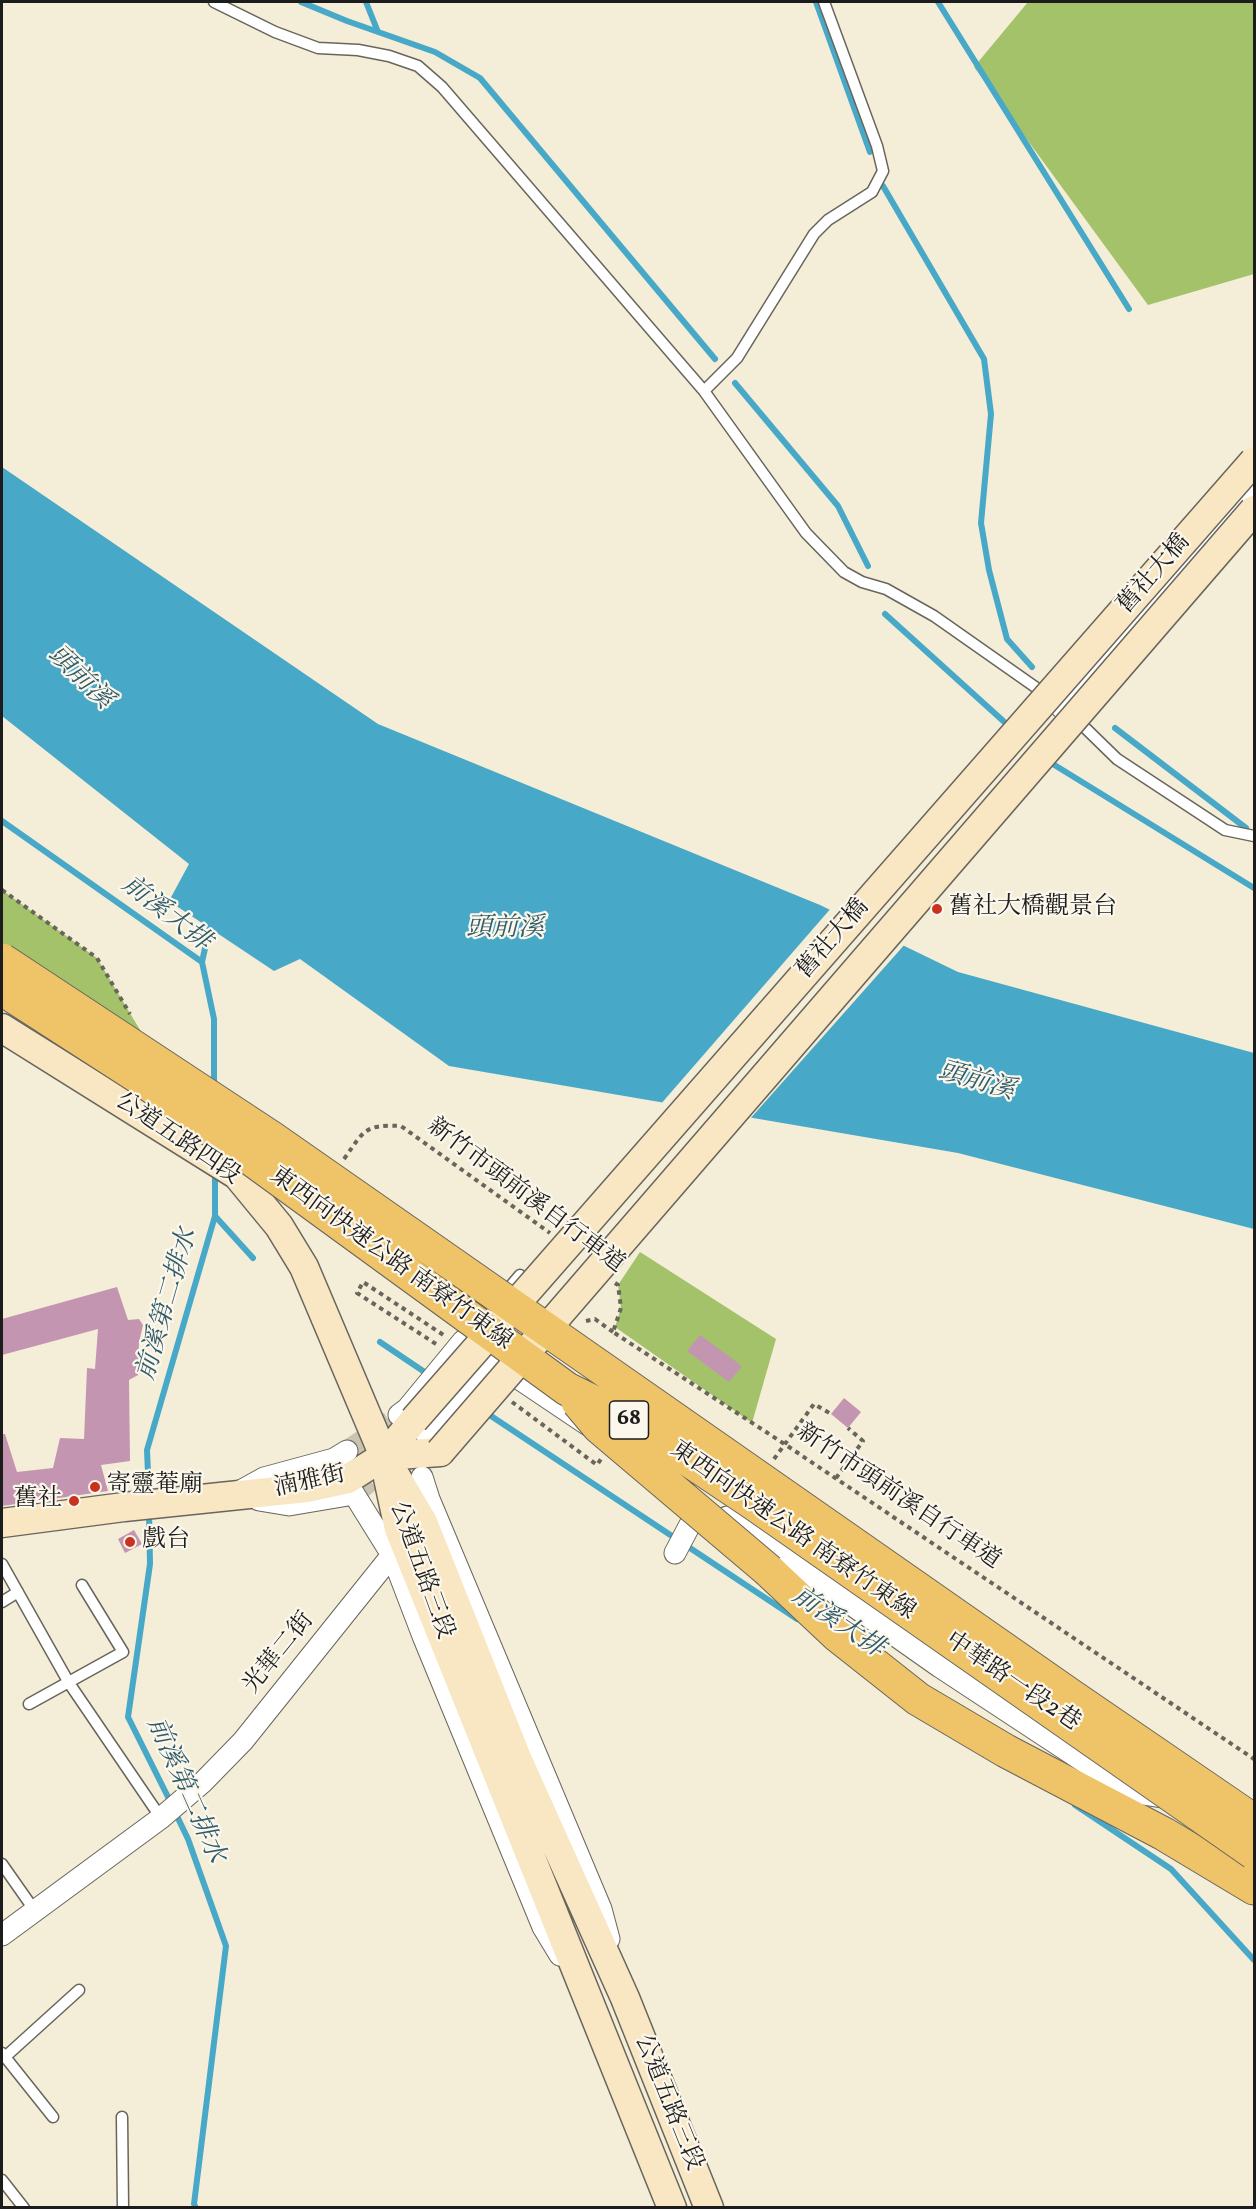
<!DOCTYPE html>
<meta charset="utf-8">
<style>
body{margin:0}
#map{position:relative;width:1256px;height:2209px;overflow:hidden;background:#f4edd7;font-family:Vollkorn,serif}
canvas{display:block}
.frame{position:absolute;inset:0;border:3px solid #1c1c1c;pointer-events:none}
</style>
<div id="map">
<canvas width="1256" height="2209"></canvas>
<div class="frame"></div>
</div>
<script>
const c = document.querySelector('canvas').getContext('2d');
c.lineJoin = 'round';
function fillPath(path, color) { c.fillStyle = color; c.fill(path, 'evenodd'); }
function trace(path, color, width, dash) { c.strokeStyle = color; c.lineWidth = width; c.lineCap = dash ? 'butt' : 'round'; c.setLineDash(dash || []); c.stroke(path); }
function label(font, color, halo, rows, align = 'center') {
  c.font = font + ' Vollkorn,"Noto Serif TC",serif'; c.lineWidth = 4.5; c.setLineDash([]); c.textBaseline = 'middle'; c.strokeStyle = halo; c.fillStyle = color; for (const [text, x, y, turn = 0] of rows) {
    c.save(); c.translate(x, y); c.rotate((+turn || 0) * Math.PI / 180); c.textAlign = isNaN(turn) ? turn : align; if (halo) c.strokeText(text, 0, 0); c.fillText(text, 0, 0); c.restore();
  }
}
fillPath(new Path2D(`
 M1028,2H1254V274L1148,305L974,67Z
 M2,890L97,958L170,1080L2,968Z
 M640,1252L776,1339L752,1423L615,1327L621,1308L618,1285Z`), '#a3c26a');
fillPath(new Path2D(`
 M2,467L378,724L820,905L958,972L1254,1053V1229L958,1153L449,1066L300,959L274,971L169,901L189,864L2,716Z`), '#48a8c7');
fillPath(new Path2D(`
 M832,907L906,943L749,1120L660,1105Z`), '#f4edd7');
trace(new Path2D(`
 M301,2L347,21L435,52L480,78L715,359
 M366,2L378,32
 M816,2L870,152
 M938,2L1129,309
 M883,186L984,359L991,414L981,523L989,570L1007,639L1032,667
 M735,383L838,506L868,566
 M885,614L1011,728
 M1115,728L1246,828
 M1048,761L1254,888
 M2,821L202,962L214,1019V1088
 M202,962L211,921
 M215,1216L253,1258
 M380,1342L429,1375
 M485,1412L797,1619
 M149,1497L147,1450L215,1216V1174
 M149,1513L150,1564L128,1717L171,1803
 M1075,1805L1171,1869L1254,1960
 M175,1812L188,1839L226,1946L194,2204L196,2208`), '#48a8c7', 6);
fillPath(new Path2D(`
 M117,1287L128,1320L139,1319L143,1325L139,1342L138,1375L129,1380L130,1461L101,1465L108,1491L2,1506V1434H5L17,1472L53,1468L60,1438L84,1439L87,1368L95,1369L98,1329L2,1355V1319Z
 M700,1335L742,1366L729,1382L687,1351Z
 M844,1398L861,1412L848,1428L831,1414Z
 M134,1530L142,1544L125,1553L118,1539Z`), '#c395b1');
trace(new Path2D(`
 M347,1451L399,1415
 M354,1494L391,1465`), '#c9c3b2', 21, [21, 10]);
const lane = new Path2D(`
 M214,2L275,32L318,48L358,50L389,56L418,66L442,87L704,391L806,533L844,572L862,582L886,589L934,616L1048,696
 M704,391L737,358L814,234L828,220L872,192L883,171L877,146L824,2
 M1076,719L1117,759L1225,830L1254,836
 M502,1296L520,1275
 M2,1564L69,1683L161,1818
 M2,1602L18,1592
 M29,1704L123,1652L82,1585
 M2,1864L35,1911
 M2,2053L53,2117
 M5,2057L79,1990
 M122,2117L123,2208
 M2,2180L24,2208`);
const street = new Path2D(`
 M1061,707L1254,487
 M399,1415L407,1409L463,1341L588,1425
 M427,1436L493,1361
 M422,1477L429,1499L601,1909L609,1939
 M237,1493L264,1478L334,1459L347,1451
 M259,1500L289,1505L354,1494L392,1555L423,1636L543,1927L560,1955
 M727,1517L940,1667L1130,1792L1168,1798
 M675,1553L694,1517
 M2,1935L161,1818L203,1782L243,1741L392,1555`);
const secondary = new Path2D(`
 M2,1028L237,1175L279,1226L304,1267L384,1456L423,1522L517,1758L625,1998L709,2208
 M384,1456L440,1452
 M388,1478L399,1529L672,2208
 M2,1523L124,1507L307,1488L348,1479L384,1456L414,1420`);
const highway = new Path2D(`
 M769,1571L837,1635L918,1699L1006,1751L1164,1834L1254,1888`);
trace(lane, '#68655d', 13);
trace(street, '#68655d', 23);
trace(secondary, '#68655d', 31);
trace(highway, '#68655d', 35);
trace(new Path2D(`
 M2,890L97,958L130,1014
 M344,1159C364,1131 364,1124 401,1126L550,1233
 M615,1283L618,1285L621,1308L613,1332L786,1445L1254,1759
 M586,1321L595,1319L613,1332
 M436,1344L357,1293L363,1282L445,1336
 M512,1402L597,1465L601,1459
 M774,1459L814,1404L831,1414
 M836,1478L863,1441L848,1428`), '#68655d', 4, [4.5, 4.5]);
trace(lane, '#fff', 10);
trace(street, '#fff', 21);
trace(secondary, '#f9e7c3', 28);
trace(highway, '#efc469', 33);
const secondaryBridge = new Path2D(`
 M414,1420L1254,461
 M440,1452L1254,510`);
const highwayBridge = new Path2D(`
 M2,960L272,1138L1070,1695L1254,1821
 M2,989L140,1078L567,1389L626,1418L753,1503L1254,1853
 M578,1402L599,1427L769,1571`);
trace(secondaryBridge, '#68655d', 31, []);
trace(highwayBridge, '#68655d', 35, []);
trace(secondaryBridge, '#f9e7c3', 28);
trace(highwayBridge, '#efc469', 33);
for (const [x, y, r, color] of [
 [937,909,6,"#c8321e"],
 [95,1487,6,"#c8321e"],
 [74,1501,6,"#c8321e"],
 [130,1542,6,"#c8321e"]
]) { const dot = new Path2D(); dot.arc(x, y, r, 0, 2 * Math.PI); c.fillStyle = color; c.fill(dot); trace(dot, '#fbf7ec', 2); }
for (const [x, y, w] of [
 [629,1420,39]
]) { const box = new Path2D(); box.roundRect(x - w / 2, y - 19, w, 38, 4.5); c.fillStyle = '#fbf7ec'; c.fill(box); trace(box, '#1c1c1c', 1.5); }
label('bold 22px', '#1c1c1c', null, [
 ["68",629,1420]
]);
label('24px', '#1c1c1c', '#fbf7ec', [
 ["舊社大橋",1155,575,-49],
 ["舊社大橋",834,940,-49],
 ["公道五路四段",177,1140,34],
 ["新竹市頭前溪自行車道",525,1197,37],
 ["東西向快速公路 南寮竹東線",390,1260,36],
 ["湳雅街",310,1483,-12],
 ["新竹市頭前溪自行車道",898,1498,34],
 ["東西向快速公路 南寮竹東線",792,1532,35],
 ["公道五路三段",420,1571,70],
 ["光華二街",280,1654,-51],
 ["中華路一段2巷",1012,1683,34],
 ["公道五路三段",667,2103,68]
]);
label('24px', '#1c1c1c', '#fbf7ec', [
 ["舊社大橋觀景台",949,909],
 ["寄靈菴廟",107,1487],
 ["舊社",62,1501,"right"],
 ["戲台",142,1542]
], 'left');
label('italic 26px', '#305b69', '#fbf7ec', [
 ["頭前溪",79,679,44],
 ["前溪大排",165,915,38],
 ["頭前溪",505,930],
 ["頭前溪",976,1083,16],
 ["前溪第二排水",169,1305,-74],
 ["前溪大排",837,1624,34],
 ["前溪第二排水",184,1791,66]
]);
</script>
